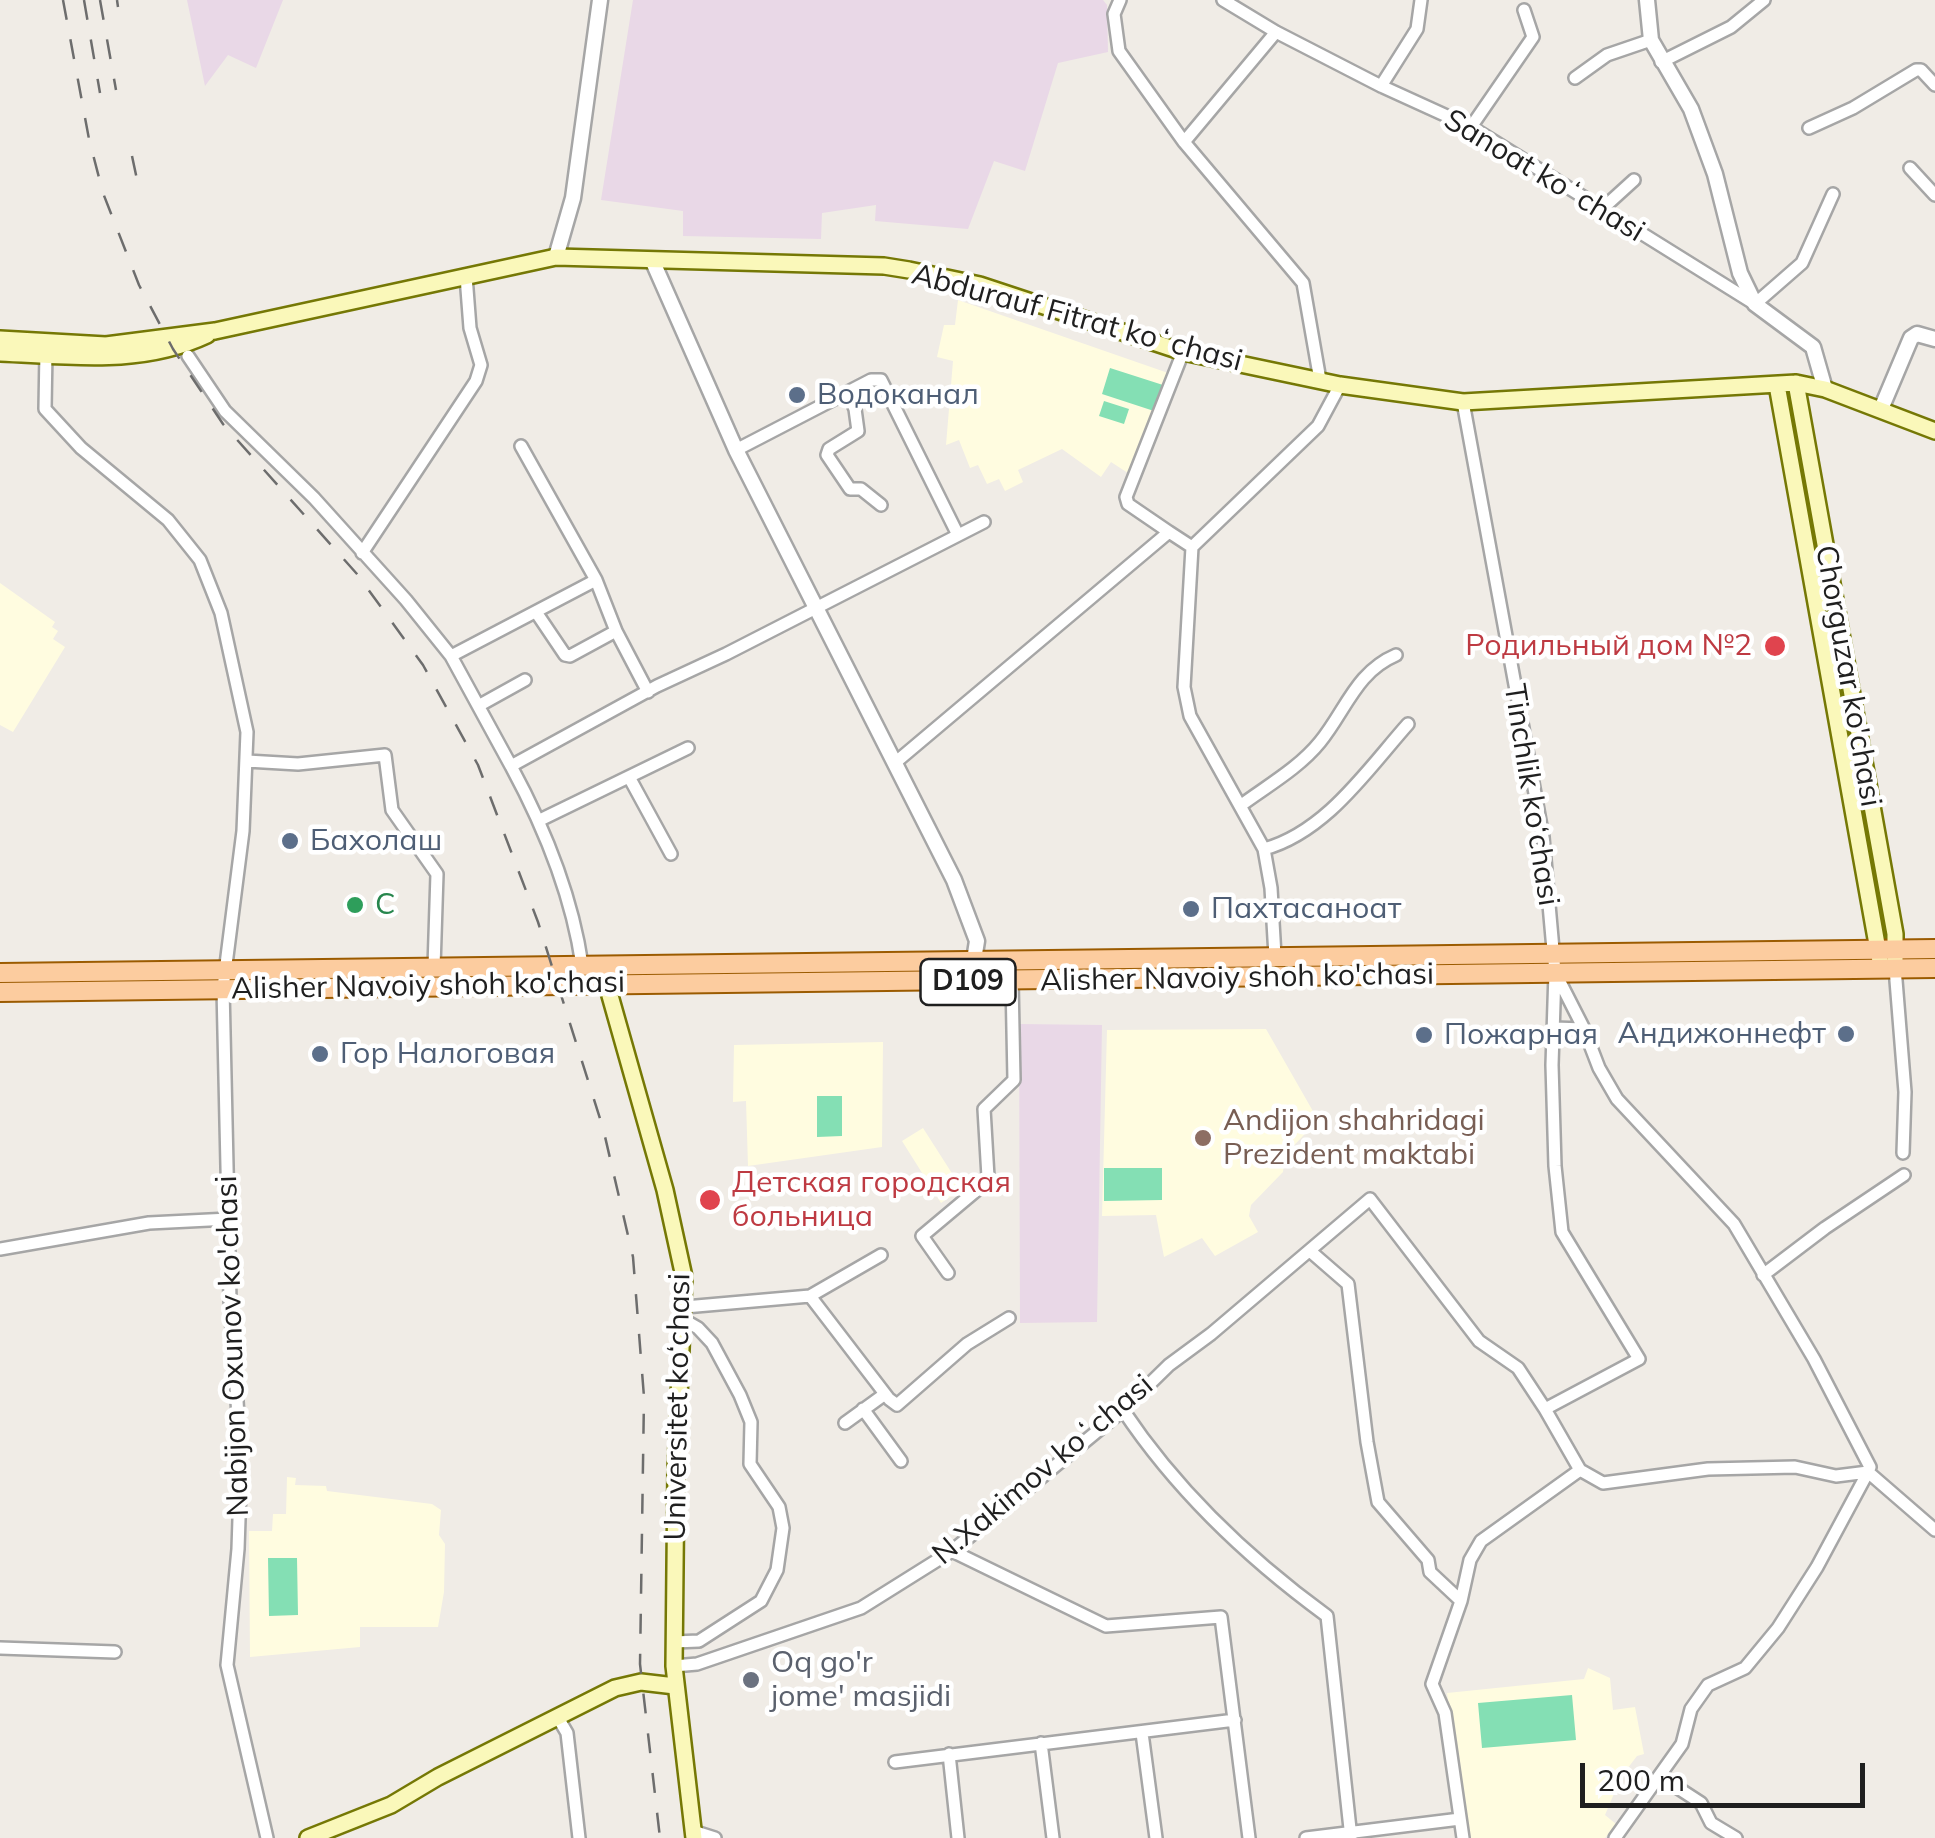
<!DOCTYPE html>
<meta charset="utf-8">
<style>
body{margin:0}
#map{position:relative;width:1935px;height:1838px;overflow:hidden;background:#f0ece6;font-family:Mulish,sans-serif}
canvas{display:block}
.scale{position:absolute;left:1580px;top:1763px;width:285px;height:45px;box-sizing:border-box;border:5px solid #1f1f1f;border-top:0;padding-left:12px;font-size:30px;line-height:35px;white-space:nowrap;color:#1f1f1f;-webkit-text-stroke:8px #fff;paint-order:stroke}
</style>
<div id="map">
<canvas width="1935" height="1838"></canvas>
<div class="scale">200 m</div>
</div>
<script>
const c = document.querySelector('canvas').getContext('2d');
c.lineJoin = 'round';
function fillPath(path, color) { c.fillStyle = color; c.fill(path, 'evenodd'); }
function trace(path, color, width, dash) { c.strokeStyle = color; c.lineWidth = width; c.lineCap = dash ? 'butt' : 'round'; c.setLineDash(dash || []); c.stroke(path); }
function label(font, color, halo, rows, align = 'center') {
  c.font = font + ' Mulish,sans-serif'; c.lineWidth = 9; c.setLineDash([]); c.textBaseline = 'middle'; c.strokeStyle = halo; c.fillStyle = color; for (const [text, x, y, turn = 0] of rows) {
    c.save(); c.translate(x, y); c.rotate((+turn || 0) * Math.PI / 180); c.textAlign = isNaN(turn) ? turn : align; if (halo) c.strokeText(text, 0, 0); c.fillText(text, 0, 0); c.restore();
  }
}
fillPath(new Path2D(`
 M187,0H283L256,68L228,55L205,86Z
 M633,0H1103L1107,5L1108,52L1058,63L1025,171L994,161L968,229L875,221L876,205L822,213L821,239L683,236V211L601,200Z
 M1019,1024L1102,1025L1097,1322L1020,1323Z`), '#e9d8e7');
fillPath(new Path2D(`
 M958,300L1171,374L1131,475L1111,462L1101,477L1062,449L1018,470L1023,482L1005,491L999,479L987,484L978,465L970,468L959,440L946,445L953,361L937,357L944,325H955Z
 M0,583L55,622L52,627L58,631L53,639L65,647L13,732L0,725Z
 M1266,1029L1318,1120L1285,1155L1283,1172L1251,1205L1249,1216L1258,1232L1215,1256L1202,1238L1164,1257L1156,1215L1102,1216L1107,1030Z
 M883,1042L882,1147L748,1166L746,1101L733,1102L734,1045Z
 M923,1128L962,1189L941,1203L902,1141Z
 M287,1477L296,1478L295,1485L326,1486L327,1491L432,1504L441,1510L439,1535L445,1544L444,1592L438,1627H360V1647L250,1657L249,1531H272L273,1514H286Z
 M1588,1668L1610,1678L1613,1710L1635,1707L1644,1754L1637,1756L1621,1777L1605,1815L1616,1824L1605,1838H1469L1447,1693L1584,1679Z`), '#fffce0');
fillPath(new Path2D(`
 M1785,400L1794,401L1884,900L1876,901Z`), '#cfeaac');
fillPath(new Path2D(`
 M1110,368L1163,385L1154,411L1102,394Z
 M1104,401L1129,409L1124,424L1099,416Z
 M817,1096H842V1136L817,1137Z
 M1104,1168H1162V1200L1104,1201Z
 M268,1558H297L298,1615L269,1616Z
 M1572,1695L1576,1740L1482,1748L1478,1703Z`), '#84dfb4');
const minor = new Path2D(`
 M1120,0L1114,14L1119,51L1184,142L1303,283L1320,380
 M1223,0L1276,32L1381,86L1471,127L1755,304L1802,263L1833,194
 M1661,62L1731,27L1764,0
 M1575,78L1607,55L1651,40
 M1381,86L1417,29L1421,0
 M1471,127L1533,37L1524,10
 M1809,128L1853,108L1916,70H1921L1935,85
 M1184,142L1276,32
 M1910,168L1935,195
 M1601,210L1634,180
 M46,351L45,409L81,448L168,520L200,560L221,613L247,732L243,831L223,988L230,1300L241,1459L238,1549L227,1665L267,1838
 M188,356L225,411L314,498L406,600L451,656L511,766L657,686L726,654L984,522
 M848,393L855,409L858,431L829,449L827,455L850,489H861L881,505
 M1463,402L1543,837L1555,972L1552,1065L1555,1166L1562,1232L1639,1359L1545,1409L1580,1470L1603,1483L1708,1469L1795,1467L1836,1476L1868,1472
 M521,446L596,580L616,631L648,692
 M736,450L871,380H881L958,535
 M1169,532L1128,504L1126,497L1183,352
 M362,553L476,381L481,365L470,328L466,276
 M536,612L565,655L570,656L616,631
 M451,656L596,580
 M480,705L525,680
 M247,761L298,764L385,755L392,810L437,874L434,967
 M896,762L1169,532L1192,547
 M511,766C544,827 572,896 582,965
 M629,777L671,854
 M1240,806C1267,786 1299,768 1320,742C1346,710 1356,672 1396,655
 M540,820L688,748
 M1264,849C1326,832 1367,770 1408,724
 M1275,956L1271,888L1264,849L1190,716L1184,687L1192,547L1318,426L1340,385
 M1895,968L1905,1092L1903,1153
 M1557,976L1584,1029L1599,1068L1617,1099L1734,1224L1814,1359L1870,1467L1868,1472L1935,1530
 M1554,1028L1584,1029
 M0,1249L149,1223L229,1219
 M1310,1251L1348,1284L1367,1442L1378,1502L1428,1560L1430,1572L1461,1601
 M948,1273L922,1236L984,1184L988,1177L984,1109L1014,1080L1012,981
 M1763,1275L1825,1228L1904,1175
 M810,1296L889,1399L897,1405L967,1344L1009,1318
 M685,1307L810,1296L881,1255
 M863,1409L901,1461
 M1123,1410C1177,1491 1249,1559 1327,1616L1351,1838
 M845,1423L885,1394
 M952,1551L1106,1626L1221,1617L1249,1838
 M674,1642L699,1641L761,1601L777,1570L783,1528L779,1507L750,1464L751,1422L740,1395L712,1343L698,1328L684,1320
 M0,1648L115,1652
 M674,1666L697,1664L861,1608L952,1551L1123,1410L1169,1365L1211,1334L1370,1199L1479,1341L1518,1368L1545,1409
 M557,1716L567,1733L579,1838
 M1142,1733L1156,1838
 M1041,1743L1053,1838
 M949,1754L958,1838
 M895,1762L1235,1720
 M1661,1777L1701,1803L1711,1823L1736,1838
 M693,1831L715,1838
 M1306,1838L1460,1819
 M1463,1838L1445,1713L1432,1684L1461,1601L1470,1560L1481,1541L1580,1470
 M1615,1838L1682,1744L1691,1709L1708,1685L1745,1668L1778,1628L1817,1567L1868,1472`);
const tertiary = new Path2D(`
 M1647,0L1651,40L1691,109L1715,174L1740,273L1755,304L1813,347L1825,389
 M556,257L573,198L600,0
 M653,262L736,450L954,880L977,941L974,960
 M1881,409L1911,338L1917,334L1935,339`);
const secondary = new Path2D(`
 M0,339L106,345L215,331L556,257L884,266L909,270L980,285L1183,352L1340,385L1463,402L1796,383L1825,389L1935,431
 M0,353C71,356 141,366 207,335
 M1796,383L1895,934V968
 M1777,385L1880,961
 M607,985L665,1190L684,1277L676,1469L674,1666L694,1838
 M308,1838L391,1805L438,1777L615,1688L641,1682L675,1686`);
const primary = new Path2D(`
 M0,973L1935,949
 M0,992L1935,968`);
trace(minor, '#a6a6a6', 16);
trace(tertiary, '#a6a6a6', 19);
trace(secondary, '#757805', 20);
trace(primary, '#9b5b00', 22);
trace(minor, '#fff', 11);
trace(tertiary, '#fff', 14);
trace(secondary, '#faf8ba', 15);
trace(primary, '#fccc9f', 18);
trace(new Path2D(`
 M63,0L89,139L103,193L139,285L173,349L223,424L357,574L423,665L478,765L538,922L603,1128L633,1257L644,1397L640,1664L660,1838
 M84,0L100,93
 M100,0L116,90
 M117,0L118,7
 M132,156L139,189`), '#6d6d6d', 2.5, [20, 20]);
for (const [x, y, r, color] of [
 [797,395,10,"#5c6f8a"],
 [1775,646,12,"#e0444e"],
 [290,841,10,"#5c6f8a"],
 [355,905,10,"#2e9e5b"],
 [1191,909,10,"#5c6f8a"],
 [1846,1034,10,"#5c6f8a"],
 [1424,1035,10,"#5c6f8a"],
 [320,1054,10,"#5c6f8a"],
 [1203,1138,10,"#8d6e63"],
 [710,1200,12,"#e0444e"],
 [751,1680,10,"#6b7280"]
]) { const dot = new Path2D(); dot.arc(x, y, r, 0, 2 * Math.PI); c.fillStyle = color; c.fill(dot); trace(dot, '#fff', 4); }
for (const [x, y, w] of [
 [968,982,95]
]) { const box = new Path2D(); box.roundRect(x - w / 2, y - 23, w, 46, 8); c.fillStyle = '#fff'; c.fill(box); trace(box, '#1f1f1f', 2.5); }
label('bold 28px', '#1f1f1f', null, [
 ["D109",968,982]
]);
label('30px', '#1f1f1f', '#fff', [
 ["Sanoat koʻchasi",1544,176,31],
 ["Abdurauf Fitrat koʻchasi",1077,318,15],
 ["Chorguzar ko'chasi",1848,676,80],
 ["Tinchlik kо‘chasi",1531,795,81],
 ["Alisher Navoiy shoh ko'chasi",1237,978,-1],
 ["Alisher Navoiy shoh ko'chasi",428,986,-1],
 ["Nabijon Oxunov ko'chasi",233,1346,-92],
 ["Universitet kо‘chasi",678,1407,-89],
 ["N.Xakimov koʻchasi",1043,1470,-40]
]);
label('30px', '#4e5e75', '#fff', [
 ["Водоканал",817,395],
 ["Бахолаш",310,841],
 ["Пахтасаноат",1211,909],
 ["Андижоннефт",1826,1034,"right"],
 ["Пожарная",1444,1035],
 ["Гор Налоговая",340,1054]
], 'left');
label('30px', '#be3a42', '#fff', [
 ["Родильный дом №2",1752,646],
 ["Детская городская",732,1183,"left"],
 ["больница",732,1217,"left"]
], 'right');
label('30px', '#27864d', '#fff', [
 ["С",375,905]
], 'left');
label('30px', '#785e54', '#fff', [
 ["Andijon shahridagi",1223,1121],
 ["Prezident maktabi",1223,1155]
], 'left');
label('30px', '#5b616d', '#fff', [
 ["Oq go'r",771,1663],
 ["jome' masjidi",771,1697]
], 'left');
</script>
